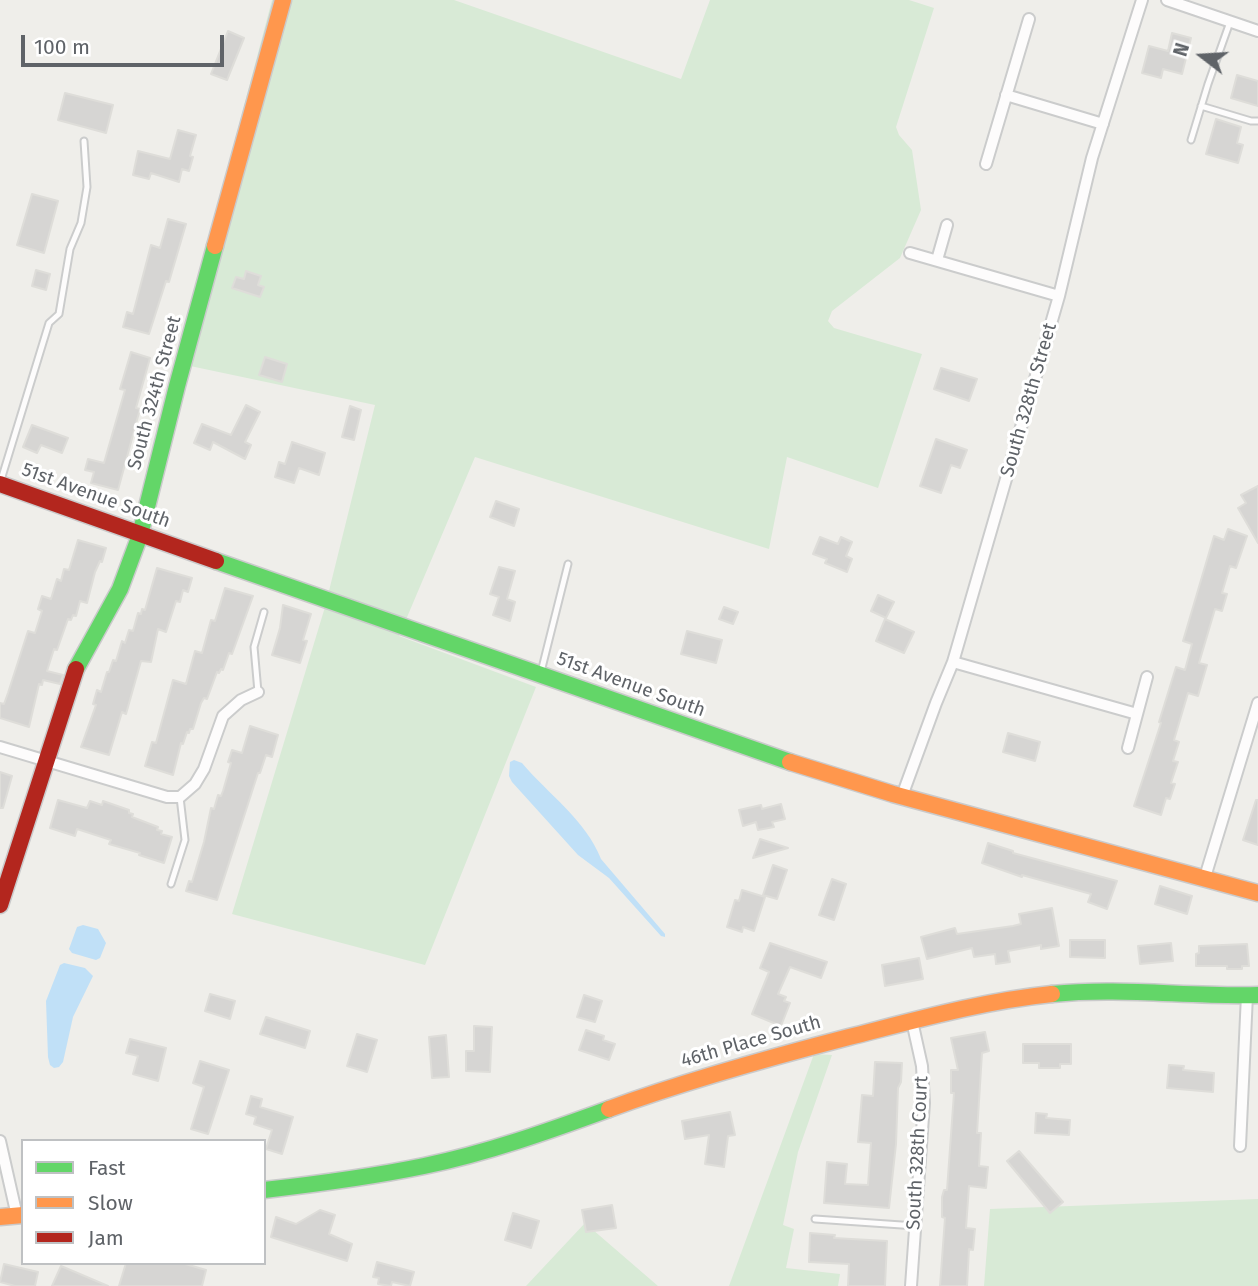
<!DOCTYPE html>
<style>
body{margin:0}
#map{position:relative;width:1258px;height:1286px;overflow:hidden;background:#efeeea;font-family:"Fira Sans",sans-serif}
canvas{display:block}
.legend{position:absolute;left:21px;top:1139px;width:245px;height:126px;box-sizing:border-box;background:#fff;border:2px solid #bfc1c3;margin:0;padding:9px 12px;list-style:none;font-size:21px;color:#5f6368}
.legend li{display:flex;align-items:center;gap:14px;height:35px}
.legend b{width:35px;border:2px solid #bfc1c3}
.north{position:absolute;left:1167px;top:21px;width:70px;height:70px;-webkit-text-stroke:5px #fff;paint-order:stroke;rotate:287deg;font-size:19px;font-weight:700;line-height:28px;text-align:center;color:#5f6368}
.north::after{content:'';display:block;margin:auto;width:24px;height:32px;background:#5f6368;clip-path:polygon(50% 0,100% 100%,50% 72%,0 100%)}
.scale{position:absolute;left:21px;top:35px;width:203px;height:32px;box-sizing:border-box;border:4px solid #5f6368;border-top:0;padding-left:9px;font-size:21px;line-height:24px;white-space:nowrap;color:#5f6368;-webkit-text-stroke:5px #fff;paint-order:stroke}
</style>
<div id="map">
<canvas width="1258" height="1286"></canvas>
<ul class="legend">
<li><b style="height:9px;background:#63d668"></b>Fast</li>
<li><b style="height:9px;background:#ff974d"></b>Slow</li>
<li><b style="height:9px;background:#b3261e"></b>Jam</li>
</ul>
<div class="north">N</div>
<div class="scale">100 m</div>
</div>
<script>
const c = document.querySelector('canvas').getContext('2d');
c.lineJoin = 'round';
function fillPath(path, color) { c.fillStyle = color; c.fill(path, 'evenodd'); }
function trace(path, color, width, dash) { c.strokeStyle = color; c.lineWidth = width; c.lineCap = dash ? 'butt' : 'round'; c.setLineDash(dash || []); c.stroke(path); }
function label(font, color, halo, rows, align = 'center') {
  c.font = font + ' "Fira Sans",sans-serif'; c.lineWidth = 6; c.setLineDash([]); c.textBaseline = 'middle'; c.strokeStyle = halo; c.fillStyle = color; for (const [text, x, y, turn = 0] of rows) {
    c.save(); c.translate(x, y); c.rotate((+turn || 0) * Math.PI / 180); c.textAlign = isNaN(turn) ? turn : align; if (halo) c.strokeText(text, 0, 0); c.fillText(text, 0, 0); c.restore();
  }
}
fillPath(new Path2D(`
 M272,0H454L681,79L710,0H909L934,8L896,127L899,135L912,150L921,210L900,258L832,311L828,321L834,328L922,354L878,488L787,457L769,549L475,457L399,636L536,687L425,965L232,914L325,607L375,405L176,363Z
 M814,1054L832,1055L798,1152L783,1225L794,1229L786,1268L840,1274L838,1286H729Z
 M1258,1199V1286H984L990,1209Z
 M585,1223L658,1286H526Z`), '#d8ead6');
fillPath(new Path2D(`
 M514,760L522,763C548,794 586,820 601,859L665,934V937L661,936L609,878L578,855L512,782L509,776L510,762Z
 M83,925L98,929L106,943L100,958L96,960L72,953L69,949L77,927Z
 M64,963L85,968L93,976L73,1017L63,1062L59,1067L54,1068L50,1065L48,1057L46,1001L60,965Z`), '#c0e0f7');
const building = new Path2D(`
 M228,31L244,38L227,80L211,74Z
 M1172,33L1191,38L1182,74L1163,69L1161,78L1142,73L1149,46L1168,51Z
 M1237,75L1258,81V106L1231,98Z
 M65,93L113,105L106,133L58,120Z
 M1216,119L1241,127L1237,143L1243,145L1238,163L1206,154Z
 M178,130L196,135L190,156L193,157L189,171L182,169L179,182L151,173L149,179L133,175L138,151L170,159Z
 M32,194L58,201L44,253L17,245Z
 M168,219L186,224L169,282L166,281L149,334L123,327L127,312L133,314L151,245L160,248Z
 M36,270L50,274L46,290L32,286Z
 M246,271L261,276L258,285L264,287L260,297L232,288L236,277L244,279Z
 M131,352L150,358L136,408L140,409L118,490L91,483L94,472L85,470L88,459L104,463L125,390L120,389Z
 M265,357L287,364L282,382L259,375Z
 M941,368L977,379L969,401L934,389Z
 M246,405L260,412L245,442L251,445L245,459L213,442L210,450L194,443L202,424L231,435Z
 M350,406L361,410L354,440L342,437Z
 M32,425L68,438L62,453L41,445L37,453L23,447Z
 M936,439L967,450L960,468L951,465L941,493L920,486Z
 M292,442L325,453L319,475L299,468L294,483L275,477L279,462L285,464Z
 M1258,486V543L1238,508L1246,503L1241,495Z
 M496,501L519,509L514,526L490,517Z
 M1228,529L1247,536L1236,568L1230,566L1222,593L1227,594L1222,611L1215,609L1199,663L1207,665L1198,696L1188,693L1174,740L1179,742L1173,761L1178,762L1171,783L1175,784L1170,799L1166,798L1161,815L1134,806L1161,723L1159,722L1176,667L1185,670L1192,644L1183,641L1214,536L1224,540Z
 M820,537L838,544L841,537L852,542L846,556L852,559L847,572L825,563L827,559L813,554Z
 M78,540L106,548L102,562L100,561L95,572L87,603L80,601L76,616L73,615L71,620L68,619L57,650L54,649L47,671L63,675L60,684L43,680L42,685L39,684L29,727L0,718V703L4,704L8,693L28,631L35,633L42,611L38,609L42,596L51,599L57,579L61,581L64,569L69,570Z
 M499,567L515,571L507,599L515,602L510,621L493,615L499,597L490,594Z
 M157,568L192,578L188,592L183,590L180,602L176,601L166,632L158,629L151,662L141,661L126,714L122,712L109,755L81,747L96,705L93,704L97,690L101,692L107,672H109L113,660L116,661L122,641L125,643L129,630L133,631L138,613L141,614L142,609L145,610Z
 M225,588L253,596L232,654L229,653L223,670L221,669L219,673L217,672L207,699L204,698L201,703L193,729H190L189,733L187,732L183,744L181,743L173,775L145,766L152,742L156,743L173,680L186,684L195,651L202,653L211,620L215,621Z
 M878,595L894,602L886,618L871,611Z
 M283,605L311,614L303,640L307,641L300,663L272,655L280,628Z
 M724,607L738,612L733,624L719,619Z
 M885,619L914,632L904,653L876,641Z
 M687,631L722,640L716,663L681,654Z
 M250,726L278,735L272,757L266,755L260,773H258L217,900L186,891L189,881L192,882L204,842L211,808L214,809L218,795L221,796L223,791L231,763L228,762L232,750L242,753Z
 M1008,733L1040,742L1035,761L1003,752Z
 M0,772L12,776L3,808H0Z
 M58,800L87,808L90,801L102,805L103,801L129,810V813L133,814L132,817L158,827L157,830L162,831L161,834L172,837L164,863L139,855L140,853L109,844L111,840L77,829L75,836L50,828Z
 M1256,800H1258V845L1243,840Z
 M781,804L785,819L772,822L774,827L758,830L756,822L743,826L739,810L761,805L762,809Z
 M760,839L788,848L753,858Z
 M988,843L1013,851V853L1117,881L1107,909L1088,902L1091,894L1022,875V877L982,863Z
 M773,865L787,870L777,899L763,895Z
 M832,879L846,884L834,920L819,915Z
 M1160,886L1192,896L1187,914L1155,904Z
 M742,890L765,897L754,931L743,927L742,932L727,927L735,900L739,901Z
 M1052,908L1059,946L1041,949V945L1008,951L1010,962L996,964L995,954L974,957L972,948L927,959L921,937L955,928L957,934L1013,926L1021,924L1019,914Z
 M1070,940H1105V958L1070,957Z
 M770,943L827,962L821,978L790,967L778,994L786,997L784,1001L790,1003L781,1026L752,1014L769,972L760,968Z
 M1171,943L1173,961L1140,964L1138,946Z
 M1247,944L1249,966H1242V969H1227V966H1196V954L1199,953V946Z
 M919,958L923,979L885,986L882,965Z
 M210,994L235,1001L230,1019L205,1011Z
 M584,995L602,1001L595,1022L577,1017Z
 M266,1017L310,1031L305,1048L260,1034Z
 M474,1026L492,1027L490,1072L466,1071V1051H474Z
 M586,1030L604,1036L603,1040L615,1044L609,1060L579,1050Z
 M985,1032L989,1051L982,1053L977,1133H981L979,1166L988,1167L986,1188L969,1186L966,1228L975,1229L973,1250L969,1249L967,1286H940L945,1218L942,1217V1197L944,1190H947L954,1093H951V1070H958L951,1038Z
 M357,1034L377,1040L367,1072L347,1066Z
 M446,1035L449,1077L432,1078L429,1037Z
 M130,1039L166,1048L158,1081L133,1074L138,1056L126,1053Z
 M1023,1044H1071V1064H1060V1068H1039V1063H1023Z
 M200,1061L229,1070L208,1134L191,1129L204,1087L193,1083Z
 M875,1062L902,1063L901,1082L898,1088L896,1144L889,1208L824,1203L827,1162L847,1164L845,1184L868,1185L871,1143L858,1142L862,1095L873,1096Z
 M1169,1065L1184,1066L1183,1070L1214,1073L1213,1092L1167,1088Z
 M251,1096L262,1099L260,1107L293,1117L282,1154L266,1149L272,1130L254,1124L256,1117L246,1114Z
 M730,1112L735,1135L728,1136L724,1167L705,1164L709,1135L685,1139L682,1121Z
 M1036,1113L1047,1114L1046,1118L1070,1120L1069,1135L1035,1133Z
 M1019,1151L1063,1202L1050,1213L1007,1161Z
 M612,1205L616,1228L586,1232L582,1210Z
 M320,1210L335,1215L329,1234L352,1244L347,1261L271,1237L276,1217L296,1224Z
 M513,1213L539,1221L531,1248L505,1240Z
 M810,1233L835,1235L834,1238L887,1241L885,1286H848L849,1264L809,1262Z
 M377,1262L414,1272L410,1286L392,1282L391,1286L378,1284L379,1278L373,1277Z
 M126,1263H182L206,1270L202,1286H119Z
 M4,1264L38,1272L35,1286H15L0,1282Z
 M61,1266L108,1286H52Z`);
fillPath(building, '#d6d5d3');
trace(building, '#deddd9', 2);
const lane = new Path2D(`
 M1201,106L1251,121H1258
 M1191,140L1208,84L1230,22
 M1,480L49,323L59,314L70,249L81,223L87,187L84,141
 M541,672L568,564
 M258,692L254,647L264,612
 M171,884L185,840L180,797
 M815,1219L916,1226`);
const street = new Path2D(`
 M1167,0L1258,31
 M1006,95L1103,124
 M986,164L1029,19
 M910,253L1059,296
 M937,260L947,225
 M953,662L1137,714
 M0,747L167,797H180L195,784L204,769L223,716L241,700L258,692
 M1128,748L1147,677
 M902,796L936,703L953,662L1059,296L1092,158L1142,0
 M1205,877L1258,703
 M0,1141L17,1216
 M1240,1146L1247,995
 M911,1286L924,1103L922,1066L912,1021`);
const fast = new Path2D(`
 M216,561L790,762
 M76,669L120,589L140,535L177,386L215,246
 M1052,994C1121,987 1189,997 1258,995
 M264,1190C317,1184 371,1177 424,1166C487,1153 549,1131 609,1109`);
const slow = new Path2D(`
 M215,246L283,0
 M790,762L893,794L1258,893
 M609,1109C688,1080 768,1058 849,1037C916,1020 983,1001 1052,994
 M0,1217L23,1215`);
const jam = new Path2D(`
 M0,484L216,561
 M0,905L76,669`);
trace(lane, '#cbcccc', 9);
trace(street, '#cbcccc', 14);
trace(fast, '#cacacb', 19);
trace(slow, '#cacacb', 19);
trace(jam, '#cacacb', 19);
trace(lane, '#fdfcfc', 5);
trace(street, '#fdfcfc', 10);
trace(fast, '#63d668', 16);
trace(slow, '#ff974d', 16);
trace(jam, '#b3261e', 16);
label('19px', '#5f6368', '#fff', [
 ["South 324th Street",155,393,-75],
 ["South 328th Street",1029,400,-74],
 ["51st Avenue South",96,496,20],
 ["51st Avenue South",631,685,20],
 ["46th Place South",751,1042,-16],
 ["South 328th Court",918,1153,-87]
]);
</script>
